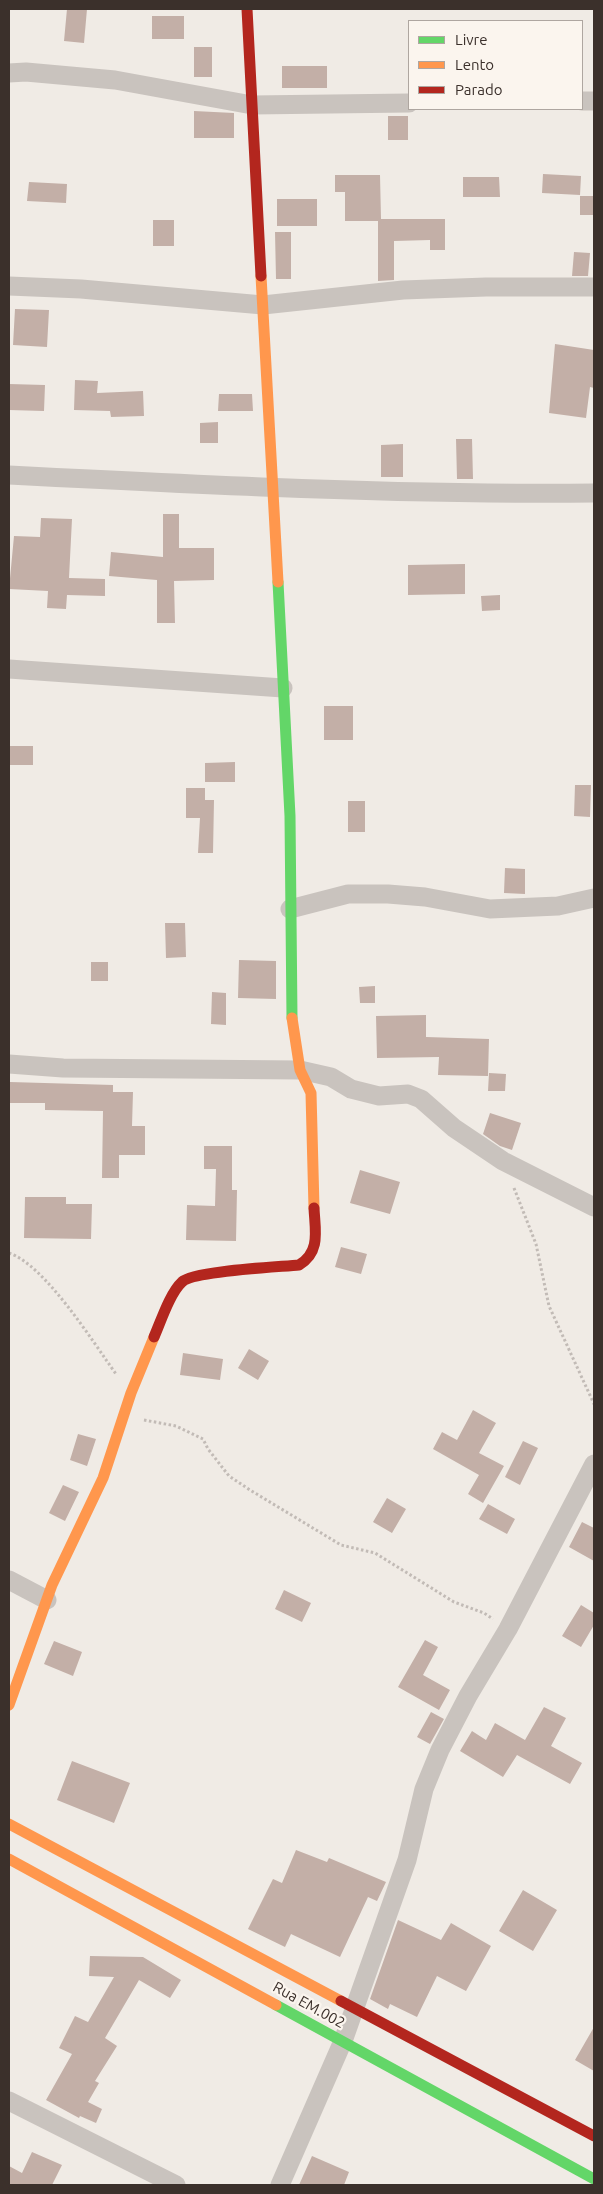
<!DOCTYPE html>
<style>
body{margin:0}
#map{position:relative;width:603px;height:2194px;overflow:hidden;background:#f0ebe5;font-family:Ubuntu,sans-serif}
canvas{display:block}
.frame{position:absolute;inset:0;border:10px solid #3b302b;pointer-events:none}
.legend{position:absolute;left:408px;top:20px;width:175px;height:90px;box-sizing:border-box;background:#fbf5ee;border:1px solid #aea6a0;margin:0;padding:6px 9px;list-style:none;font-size:15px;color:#3b302b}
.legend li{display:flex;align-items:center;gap:10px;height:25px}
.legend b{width:25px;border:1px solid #aea6a0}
</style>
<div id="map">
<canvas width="603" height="2194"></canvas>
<div class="frame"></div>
<ul class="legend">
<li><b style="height:6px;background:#63d668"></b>Livre</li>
<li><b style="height:6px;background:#ff974d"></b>Lento</li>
<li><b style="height:6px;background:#b3261e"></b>Parado</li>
</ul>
</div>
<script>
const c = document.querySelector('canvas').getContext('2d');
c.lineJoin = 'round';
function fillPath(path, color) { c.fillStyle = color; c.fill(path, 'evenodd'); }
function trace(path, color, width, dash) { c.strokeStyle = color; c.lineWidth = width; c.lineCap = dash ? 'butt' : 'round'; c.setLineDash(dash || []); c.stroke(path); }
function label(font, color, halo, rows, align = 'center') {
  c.font = font + ' Ubuntu,sans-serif'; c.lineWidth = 4.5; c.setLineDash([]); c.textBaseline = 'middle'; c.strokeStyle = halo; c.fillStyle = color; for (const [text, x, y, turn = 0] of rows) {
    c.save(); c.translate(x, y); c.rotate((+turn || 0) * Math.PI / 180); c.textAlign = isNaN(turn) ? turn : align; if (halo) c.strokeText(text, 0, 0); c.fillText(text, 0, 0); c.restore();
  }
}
fillPath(new Path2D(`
 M67,9H87L84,43L64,41Z
 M152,16H184V39H152Z
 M194,47H212V77H194Z
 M282,66H327V88H282Z
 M194,111L234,113V138H194Z
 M388,116H408V140H388Z
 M543,174L581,176L580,195L542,193Z
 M335,175H380L381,219H445V250H430V240L394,241V280L378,281V221H345V192H335Z
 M463,177H499L500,197H463Z
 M29,182L67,184L66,203L27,201Z
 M580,196H594V215H580Z
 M277,199H317V226H277Z
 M153,220H174V246H153Z
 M275,232H291V279H276Z
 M574,252L590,253L588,276H572Z
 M15,309L49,310L47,347L13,345Z
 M555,344L594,350V388L590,387L586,418L549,413Z
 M75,380L98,381L97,393L143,391L144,416L111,417L110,411L74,410Z
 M9,384L45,385L44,411L9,410Z
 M219,394H252L253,411H218Z
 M218,422V443H200V423Z
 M456,439H472L473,479H457Z
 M403,444V477H381V445Z
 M163,514H179V548H214V580L174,581L175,623H157V580L109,576L111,552L163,557Z
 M41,518L72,519L69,578L105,579V596L67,595L66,609L47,608L48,591L9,589L14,536L40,537Z
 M465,564V594L408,595V565Z
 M500,595V610L482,611L481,596Z
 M324,706H353V740H324Z
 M9,746H33V765H9Z
 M235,762V782H205V763Z
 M575,785H591L590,817L574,816Z
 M186,788H205V800H214L213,853H198L200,818H186Z
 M348,801H365V832H348Z
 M505,868L525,869V894L504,893Z
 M165,923H185L186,957L166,958Z
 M239,960L276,961V999L238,998Z
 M91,962H108V981H91Z
 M375,986V1003H360L359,987Z
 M212,992L226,993V1025L211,1024Z
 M426,1015V1037L489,1039L488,1076L438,1075L439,1057L377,1058L376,1016Z
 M489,1073L506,1074L505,1091H488Z
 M10,1082L113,1085V1092H133L132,1126H145V1155H119V1178H102L103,1111L45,1110V1103H9Z
 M490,1113L521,1123L512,1150L500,1146L483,1134Z
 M204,1146H232V1190H237L236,1241L186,1240L187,1205L215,1206L216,1169H204Z
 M360,1170L400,1182L390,1214L350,1203Z
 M25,1197H66V1204H92L91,1239L24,1238Z
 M341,1247L367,1254L361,1274L335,1267Z
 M249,1349L269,1361L258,1380L238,1368Z
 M183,1353L223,1359L220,1380L180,1375Z
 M473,1410L496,1423L479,1453L504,1466L483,1503L468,1494L479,1475L433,1449L442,1432L457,1440Z
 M78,1434L96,1439L87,1466L70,1460Z
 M523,1441L538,1448L520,1485L505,1477Z
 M63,1485L79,1492L65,1521L49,1513Z
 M387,1498L406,1509L392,1533L373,1522Z
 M488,1504L515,1519L507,1534L479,1519Z
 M582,1522L594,1528V1561L569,1547Z
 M284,1590L311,1603L302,1622L275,1609Z
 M581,1605L594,1613V1625L581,1647L562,1636Z
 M425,1640L438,1647L423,1675L450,1690L439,1710L398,1687Z
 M54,1641L82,1652L73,1676L44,1664Z
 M544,1707L566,1718L551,1746L582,1763L570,1784L517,1755L503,1777L460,1751L472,1731L486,1740L495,1723L525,1740Z
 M431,1712L444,1719L430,1744L417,1737Z
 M72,1761L130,1783L114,1823L57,1800Z
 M296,1850L327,1862L329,1858L386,1882L377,1901L368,1897L340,1957L291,1934L285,1947L248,1929L273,1879L282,1883Z
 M523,1890L557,1910L533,1951L499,1931Z
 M398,1920L441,1940L451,1923L491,1946L466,1991L437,1976L417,2017L390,2004L388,2009L370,1999Z
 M90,1956L143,1957L181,1980L170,1998L139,1980L105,2038L117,2046L95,2081L99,2083L88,2102L102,2109L96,2123L80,2116L79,2118L46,2100L72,2054L59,2048L75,2016L88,2022L114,1977L89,1976Z
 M594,2027V2071L575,2060Z
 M32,2152L62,2165L52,2185H9V2166L22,2173Z
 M312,2156L349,2172L344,2185H299Z`), '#c3afa7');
trace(new Path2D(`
 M514,1188L536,1244L549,1306L594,1404
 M9,1253C45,1265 93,1342 116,1374
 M144,1420L176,1426L203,1439L208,1449L229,1476L250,1490L341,1545L375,1553L454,1602L484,1613L493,1619`), '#c2bbb6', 3, [2.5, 2.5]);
trace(new Path2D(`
 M9,73L26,72L115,80L252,105L409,103
 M582,101H594
 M9,286L81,289L263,305L403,290L486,287H594
 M9,475C204,485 399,495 594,493
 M9,669L283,688
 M290,909L348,894H388L425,897L490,909L558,906L594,898
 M9,1064L63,1068L300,1070L331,1077L351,1089L379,1096L408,1094L421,1099L454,1128L503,1161L594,1207
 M9,1580L47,1600
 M9,2101L176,2185
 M280,2185L343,2041L407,1860L424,1789L440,1750L468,1696L508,1629L594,1464`), '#c9c3be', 19);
trace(new Path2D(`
 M278,582L290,816L292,1018
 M276,2005L594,2179`), '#63d668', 11);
trace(new Path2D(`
 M261,276L278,582
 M292,1018L300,1070L311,1093L314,1208
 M9,1705L52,1585L103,1478L131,1393L154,1337
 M9,1824L341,2001
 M9,1859L276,2005`), '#ff974d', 11);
trace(new Path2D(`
 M247,9L261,276
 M154,1337C161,1321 170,1293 182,1282C193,1271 279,1267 299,1265C321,1252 315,1230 314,1208
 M341,2001L594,2136`), '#b3261e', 11);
label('15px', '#3b302b', '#fbf5ee', [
 ["Rua EM.002",309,2005,29]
]);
</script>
